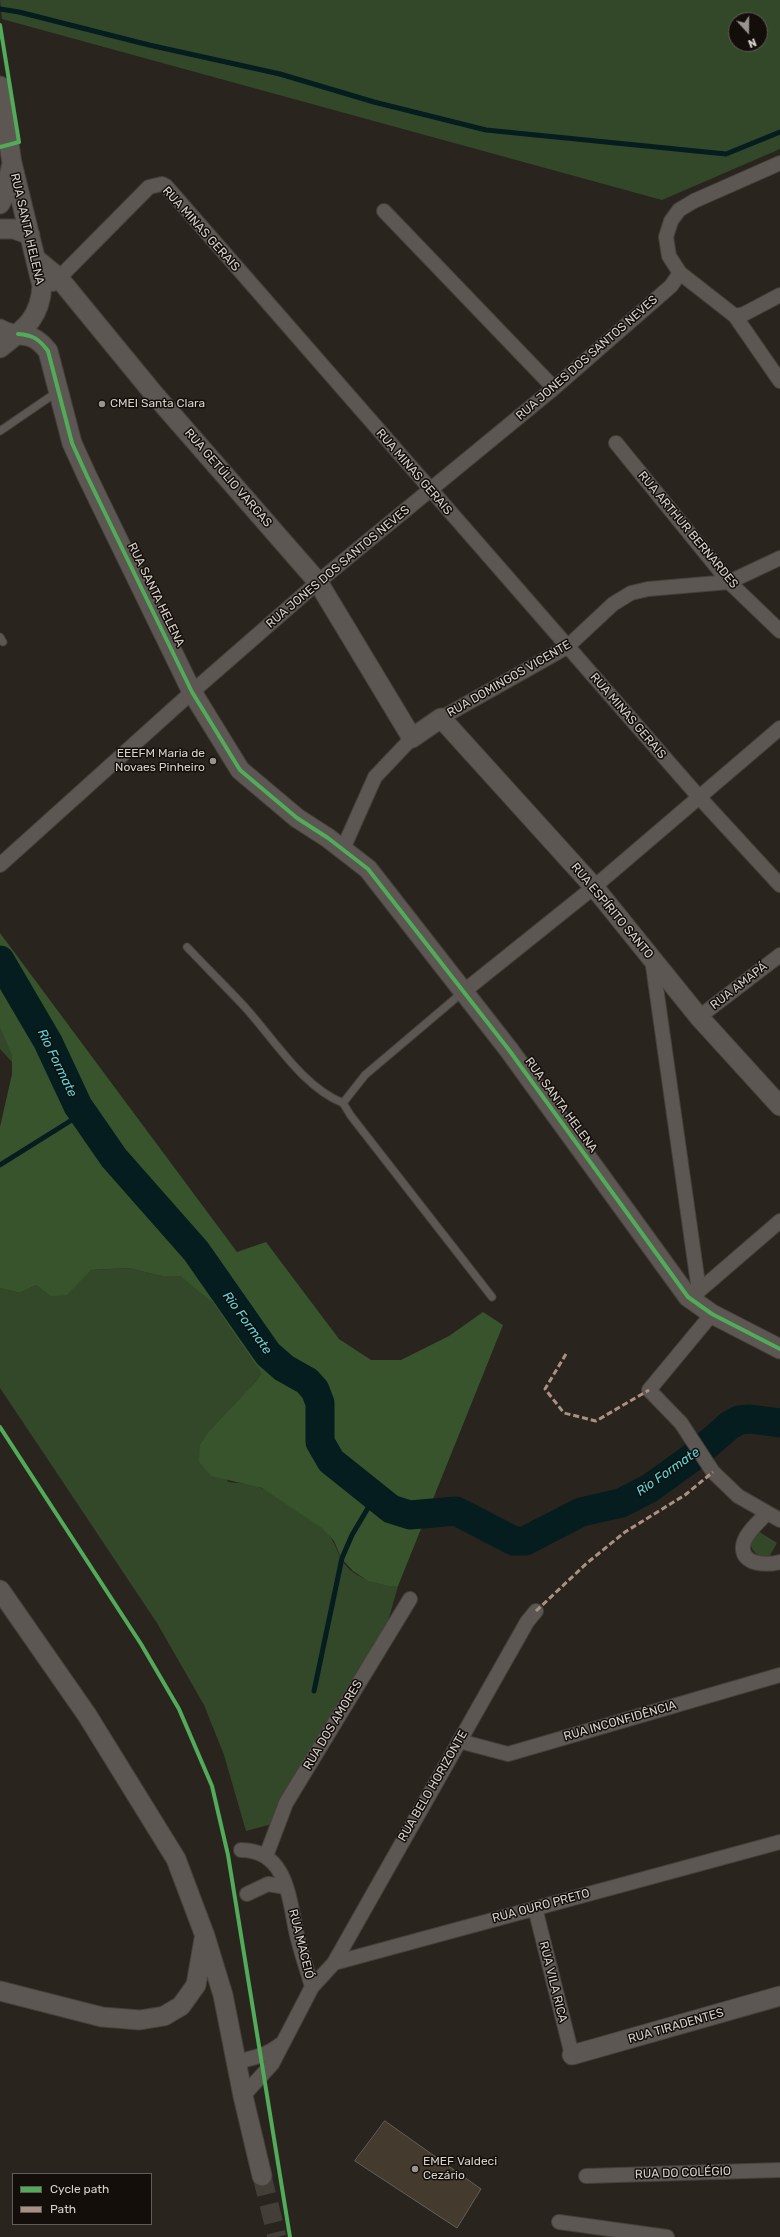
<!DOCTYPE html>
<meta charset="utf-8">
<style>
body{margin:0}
#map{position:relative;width:780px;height:2237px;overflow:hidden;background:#2a241e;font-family:Rubik,sans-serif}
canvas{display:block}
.legend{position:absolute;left:12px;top:2173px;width:140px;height:52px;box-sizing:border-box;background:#130e0a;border:1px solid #615c57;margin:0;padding:5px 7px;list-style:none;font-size:12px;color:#d7d1ca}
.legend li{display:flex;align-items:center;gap:8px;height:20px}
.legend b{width:20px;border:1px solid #615c57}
.north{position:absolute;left:728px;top:12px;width:40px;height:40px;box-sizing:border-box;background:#130e0a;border:1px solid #615c57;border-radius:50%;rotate:159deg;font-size:11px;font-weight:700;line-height:16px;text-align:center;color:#d7d1ca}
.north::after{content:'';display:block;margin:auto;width:14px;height:18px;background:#9a948e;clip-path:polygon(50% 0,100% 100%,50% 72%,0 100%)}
</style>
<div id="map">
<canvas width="780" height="2237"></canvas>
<ul class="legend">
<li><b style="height:5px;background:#51ab58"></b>Cycle path</li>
<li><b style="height:5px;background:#ac8f84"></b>Path</li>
</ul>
<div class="north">N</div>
</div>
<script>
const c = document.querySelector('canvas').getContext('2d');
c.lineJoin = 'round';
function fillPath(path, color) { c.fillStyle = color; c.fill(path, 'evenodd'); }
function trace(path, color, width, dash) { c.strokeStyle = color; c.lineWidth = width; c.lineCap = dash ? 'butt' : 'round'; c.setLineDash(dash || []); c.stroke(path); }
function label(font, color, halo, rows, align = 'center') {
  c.font = font + ' Rubik,sans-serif'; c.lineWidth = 3; c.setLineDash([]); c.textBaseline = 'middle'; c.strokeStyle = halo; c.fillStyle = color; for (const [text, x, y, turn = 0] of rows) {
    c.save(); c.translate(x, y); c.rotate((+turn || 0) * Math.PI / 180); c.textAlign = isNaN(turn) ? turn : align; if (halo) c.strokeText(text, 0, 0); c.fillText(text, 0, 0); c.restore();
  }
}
fillPath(new Path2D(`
 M0,0H780V149L662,200L2,19ZM736,20H760V44H736Z
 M0,1028L12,1056V1062L0,1049Z
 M128,1268L162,1276H180L201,1292L212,1302L261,1373L257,1380L210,1430L228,1482C239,1483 251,1484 261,1488C272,1492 314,1520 323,1528C332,1537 335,1546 340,1557C350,1577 377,1586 398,1586L377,1660L272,1824L246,1831L224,1755L204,1705L157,1623L0,1388V1288L20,1293L36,1285L50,1296L91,1270Z
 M758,1531L777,1543L769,1557C758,1557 754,1554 750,1544Z`), '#334829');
fillPath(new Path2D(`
 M0,933L237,1252L266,1242L339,1339L371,1360H401L449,1336L483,1312L503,1325L398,1586H388L368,1581L353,1571L341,1558L334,1541L322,1528L262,1488L211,1476L199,1462L200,1445L210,1430L257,1380L261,1373L212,1302L180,1276H162L128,1268L91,1270L67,1295L50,1296L36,1285L20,1293L0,1288V1127L12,1074V1056L0,1028Z`), '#38542c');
trace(new Path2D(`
 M0,9L19,12L149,45L280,74L374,102L486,130L726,154L780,132
 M0,1165L83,1113
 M314,1691L342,1558L352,1535L375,1496`), '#051d1e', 5);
trace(new Path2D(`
 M0,960L48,1042L78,1106L114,1158L196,1251L268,1354L284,1368L307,1381L315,1390L320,1403V1442L331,1461L391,1509L410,1515L456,1511L514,1541H525L581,1512L621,1503L650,1488L693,1457L730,1425L739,1420L750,1419L780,1423`), '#051d1e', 29);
const building = new Path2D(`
 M385,2121L481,2189L457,2228L355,2161Z`);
fillPath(building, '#443a2d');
trace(building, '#645f59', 1);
trace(new Path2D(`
 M262,2176L277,2237`), '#443e38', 19, [19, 10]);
const lane = new Path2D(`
 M0,431L57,392
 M0,637L3,642
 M187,947C205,966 224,985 242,1004C273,1037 301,1086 343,1103
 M463,992L365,1075L343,1103L351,1116L492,1297`);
const street = new Path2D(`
 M780,163L694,201L679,210L671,221L666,237L669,256L680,273L735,316L744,314L780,295
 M384,211L554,388
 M53,284L149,187L162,184L166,186L699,797L780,885
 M735,316L780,381
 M616,443L729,582L780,631
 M441,718L567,647L613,604L631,593L648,589L729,582L780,558
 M342,851L375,777L412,738
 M0,865L192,692L318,582L554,388L671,286L680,273
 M652,959L699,1291
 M463,992L594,887L780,728
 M699,1017L780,955
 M693,1296L780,1221
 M712,1314L649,1390L681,1423L713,1472L738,1496L780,1520
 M767,1513C759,1522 744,1534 743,1546C741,1566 768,1565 780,1562
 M459,1741L508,1754L780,1675
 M241,1850C286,1850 289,1897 296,1931C300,1950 307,1969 312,1987
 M266,1856L286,1803L410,1599
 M247,1894L268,1884L286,1887
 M535,1908L572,2055
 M334,1963L527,1622L536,1611
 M236,2062C254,2058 267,2055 281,2044
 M243,2096L272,2064L312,1987L334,1963L780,1842
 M586,2176L780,2170
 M559,2222L667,2237`);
const secondary = new Path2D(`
 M0,86L12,163L42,286C40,319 24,329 0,348
 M0,204L6,192L11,167
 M0,229H14L30,235
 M36,259L58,277L154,394L318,582L412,738L441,718L594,887L699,1017L780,1106
 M0,329C21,341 29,327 48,351L72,443L87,476L192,692L240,770L297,818L328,838L368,869L509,1050L688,1297L712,1314L780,1349
 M0,1590L87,1715L176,1859L205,1936L223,1995L243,2096L262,2176
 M0,1991L102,2017L140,2020L164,2016L181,2006L196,1985L204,1939
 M572,2055L780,1996`);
trace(lane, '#45403b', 9);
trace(street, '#45403b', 16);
trace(secondary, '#45403b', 21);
trace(lane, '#5c5752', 7);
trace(street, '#5c5752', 14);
trace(secondary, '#5c5752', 19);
trace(new Path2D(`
 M566,1354L545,1389L564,1413L596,1421L649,1390
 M536,1611L587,1563L625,1532L685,1495L713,1472`), '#ac8f84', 3, [6, 3]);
trace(new Path2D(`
 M0,25L19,142L0,147
 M18,334C33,335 39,339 48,351L72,443L87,476L192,692L240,770L297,818L328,838L368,869L509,1050L688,1297L712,1314L780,1349
 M0,1427L141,1644L179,1709L212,1786L228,1855L290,2237`), '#51ab58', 4);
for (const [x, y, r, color] of [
 [102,404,4,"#9a948e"],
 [213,761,4,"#9a948e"],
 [415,2169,4,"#9a948e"]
]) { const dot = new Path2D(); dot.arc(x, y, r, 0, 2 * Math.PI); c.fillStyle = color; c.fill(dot); trace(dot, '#130e0a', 1.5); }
label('12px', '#d7d1ca', '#130e0a', [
 ["RUA SANTA HELENA",27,229,77],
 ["RUA MINAS GERAIS",201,229,48],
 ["RUA JONES DOS SANTOS NEVES",587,358,-41],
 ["RUA MINAS GERAIS",414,472,49],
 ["RUA GETÚLIO VARGAS",228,478,49],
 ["RUA ARTHUR BERNARDES",688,530,50],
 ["RUA JONES DOS SANTOS NEVES",338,567,-40],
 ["RUA SANTA HELENA",156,595,64],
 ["RUA DOMINGOS VICENTE",509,679,-30],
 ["RUA MINAS GERAIS",628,716,49],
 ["RUA ESPÍRITO SANTO",612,911,50],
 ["RUA AMAPÁ",739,986,-38],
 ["RUA SANTA HELENA",561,1105,54],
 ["RUA INCONFIDÊNCIA",620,1721,-16],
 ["RUA DOS AMORES",333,1725,-59],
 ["RUA BELO HORIZONTE",433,1786,-60],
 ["RUA OURO PRETO",541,1906,-15],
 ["RUA MACEIÓ",301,1944,76],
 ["RUA VILA RICA",553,1982,76],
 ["RUA TIRADENTES",676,2026,-16],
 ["RUA DO COLÉGIO",683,2173,-2]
]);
label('12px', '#d7d1ca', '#130e0a', [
 ["CMEI Santa Clara",110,404],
 ["EEEFM Maria de",205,754,"right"],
 ["Novaes Pinheiro",205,768,"right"],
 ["EMEF Valdeci",423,2162],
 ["Cezário",423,2176]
], 'left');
label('italic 13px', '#58d8e1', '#130e0a', [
 ["Rio Formate",57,1063,64],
 ["Rio Formate",247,1323,54],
 ["Rio Formate",668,1472,-35]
]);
</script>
